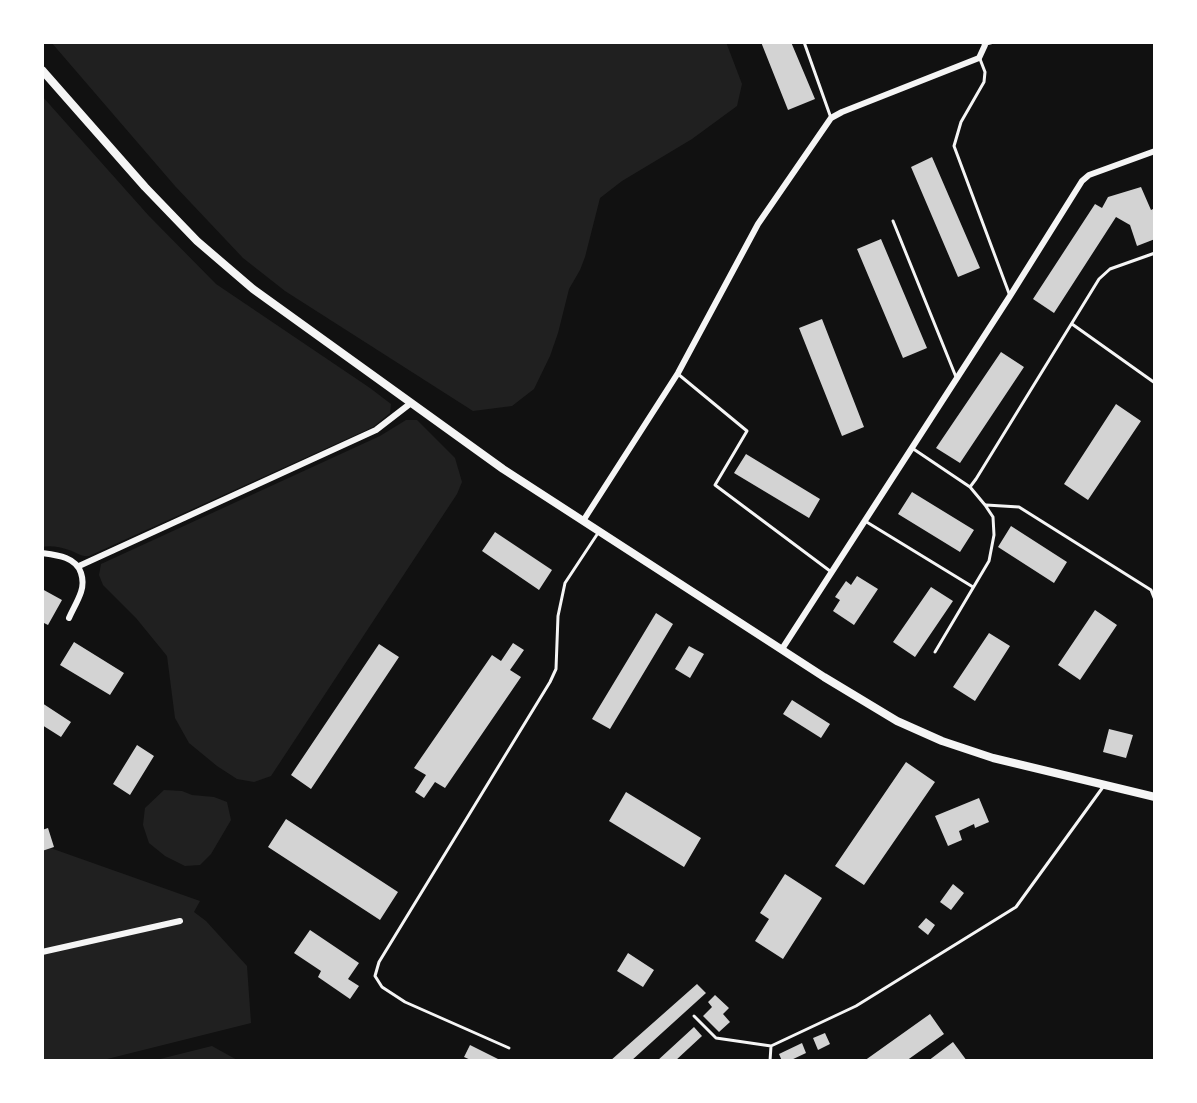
<!DOCTYPE html>
<style>
body{margin:0}
#map{position:relative;width:1197px;height:1103px;overflow:hidden;background:#111;font-family:"Work Sans",sans-serif}
canvas{display:block}
.frame{position:absolute;inset:0;border:44px solid #fff;pointer-events:none}
</style>
<div id="map">
<canvas width="1197" height="1103"></canvas>
<div class="frame"></div>
</div>
<script>
const c = document.querySelector('canvas').getContext('2d');
c.lineJoin = 'round';
function fillPath(path, color) { c.fillStyle = color; c.fill(path, 'evenodd'); }
function trace(path, color, width, dash) { c.strokeStyle = color; c.lineWidth = width; c.lineCap = dash ? 'butt' : 'round'; c.setLineDash(dash || []); c.stroke(path); }
fillPath(new Path2D(`
 M51,42H726L742,84L737,106L692,139L622,181L600,198L585,257L580,270L569,289L558,333L550,356L534,389L512,406L473,411L285,291L243,258L175,186Z
 M42,96L149,216L216,284L370,388L391,404L390,413L373,427L89,556C81,557 76,552 69,550C60,547 51,545 42,547Z
 M406,420H417L455,458L462,482L457,494L271,776L254,782L237,779L217,766L189,743L175,718L167,656L136,618L103,585L99,575L101,564L380,436Z
 M164,790L182,791L192,795L214,797L227,802L231,820L211,854L200,865L185,866L165,856L149,843L143,825L145,808Z
 M42,845L200,901L194,912L206,921L247,966L251,1023L99,1061H42Z
 M212,1046L239,1061H152Z`), '#202020');
trace(new Path2D(`
 M1153,1061L1155,1060`), '#333', 4);
fillPath(new Path2D(`
 M761,42H791L815,99L788,110Z
 M932,157L980,268L958,277L911,167Z
 M1141,187L1151,210L1155,208V239L1137,246L1130,225L1116,217L1054,313L1033,299L1095,204L1102,208L1108,197Z
 M881,239L927,348L903,358L857,249Z
 M822,319L864,427L842,436L799,328Z
 M1001,352L1024,367L960,463L936,448Z
 M1116,404L1141,421L1088,500L1064,484Z
 M746,454L820,499L809,518L734,473Z
 M912,492L974,530L960,552L898,514Z
 M1011,526L1067,562L1054,583L998,547Z
 M495,532L552,570L539,590L482,551Z
 M857,576L878,589L854,625L833,611L840,600L835,597L846,581L851,585Z
 M931,587L953,601L915,657L893,642Z
 M42,589L62,600L48,625L42,622Z
 M1095,610L1117,625L1080,680L1058,665Z
 M656,613L673,624L610,729L592,719Z
 M989,633L1010,646L975,701L953,687Z
 M74,642L124,673L110,695L60,665Z
 M513,643L524,650L510,670L521,677L445,788L435,782L424,798L415,792L426,775L414,768L492,655L501,661Z
 M379,644L399,657L311,789L291,775Z
 M689,646L704,654L690,678L675,669Z
 M792,700L830,724L821,738L783,714Z
 M42,703L71,722L61,737L42,725Z
 M1109,729L1133,735L1126,758L1103,752Z
 M137,745L154,756L130,795L113,784Z
 M906,762L935,782L864,885L835,866Z
 M626,792L701,838L684,867L609,821Z
 M979,798L989,822L975,828L974,824L959,831L962,840L948,846L935,816Z
 M286,819L398,892L380,920L268,847Z
 M48,828L54,847L42,851V830Z
 M785,874L822,898L783,959L755,941L769,919L760,913Z
 M953,884L964,893L951,910L940,902Z
 M926,918L935,925L928,935L918,927Z
 M310,930L359,963L348,979L359,986L350,999L318,977L321,971L294,953Z
 M628,953L654,970L643,987L617,971Z
 M697,984L706,993L631,1061H610Z
 M715,995L729,1008L723,1014L730,1022L719,1032L703,1016L712,1007L708,1002Z
 M930,1014L944,1034L906,1061H864Z
 M694,1027L702,1036L675,1061H657Z
 M825,1033L830,1044L818,1050L813,1038Z
 M953,1042L967,1061H928Z
 M802,1043L806,1053L789,1061H782L779,1054Z
 M470,1045L502,1061H473L464,1057Z`), '#d3d3d3');
trace(new Path2D(`
 M804,42L831,118
 M986,44L994,42
 M980,59L985,72L984,82L961,122L954,146L1010,296
 M893,221L956,377
 M1072,324L1155,383
 M678,374L747,431L715,485L830,571
 M912,448L970,487
 M986,505L1019,507L1151,590L1155,600
 M865,521L973,587
 M935,652L989,561L994,535L993,517L985,505L970,487L976,479L1099,279L1110,269L1155,253
 M694,1016L716,1038L771,1046
 M509,1048L405,1002L382,987L375,976L379,962L550,682L556,669L558,616L565,583L598,533
 M770,1061L771,1046L856,1006L1016,907L1103,787`), '#f5f5f5', 3);
trace(new Path2D(`
 M583,521L678,373L758,224L831,118L842,112L979,58L985,45L984,42
 M42,553C57,555 76,557 81,573C83,579 83,586 81,592C78,601 73,609 69,618
 M79,566L376,430L411,403
 M782,649L1010,296L1082,181L1089,175L1155,151
 M42,952L180,921`), '#f5f5f5', 6);
trace(new Path2D(`
 M42,70L145,187L197,241L253,289L503,469L824,677L897,721L942,741L993,758L1155,797`), '#f5f5f5', 8);
</script>
